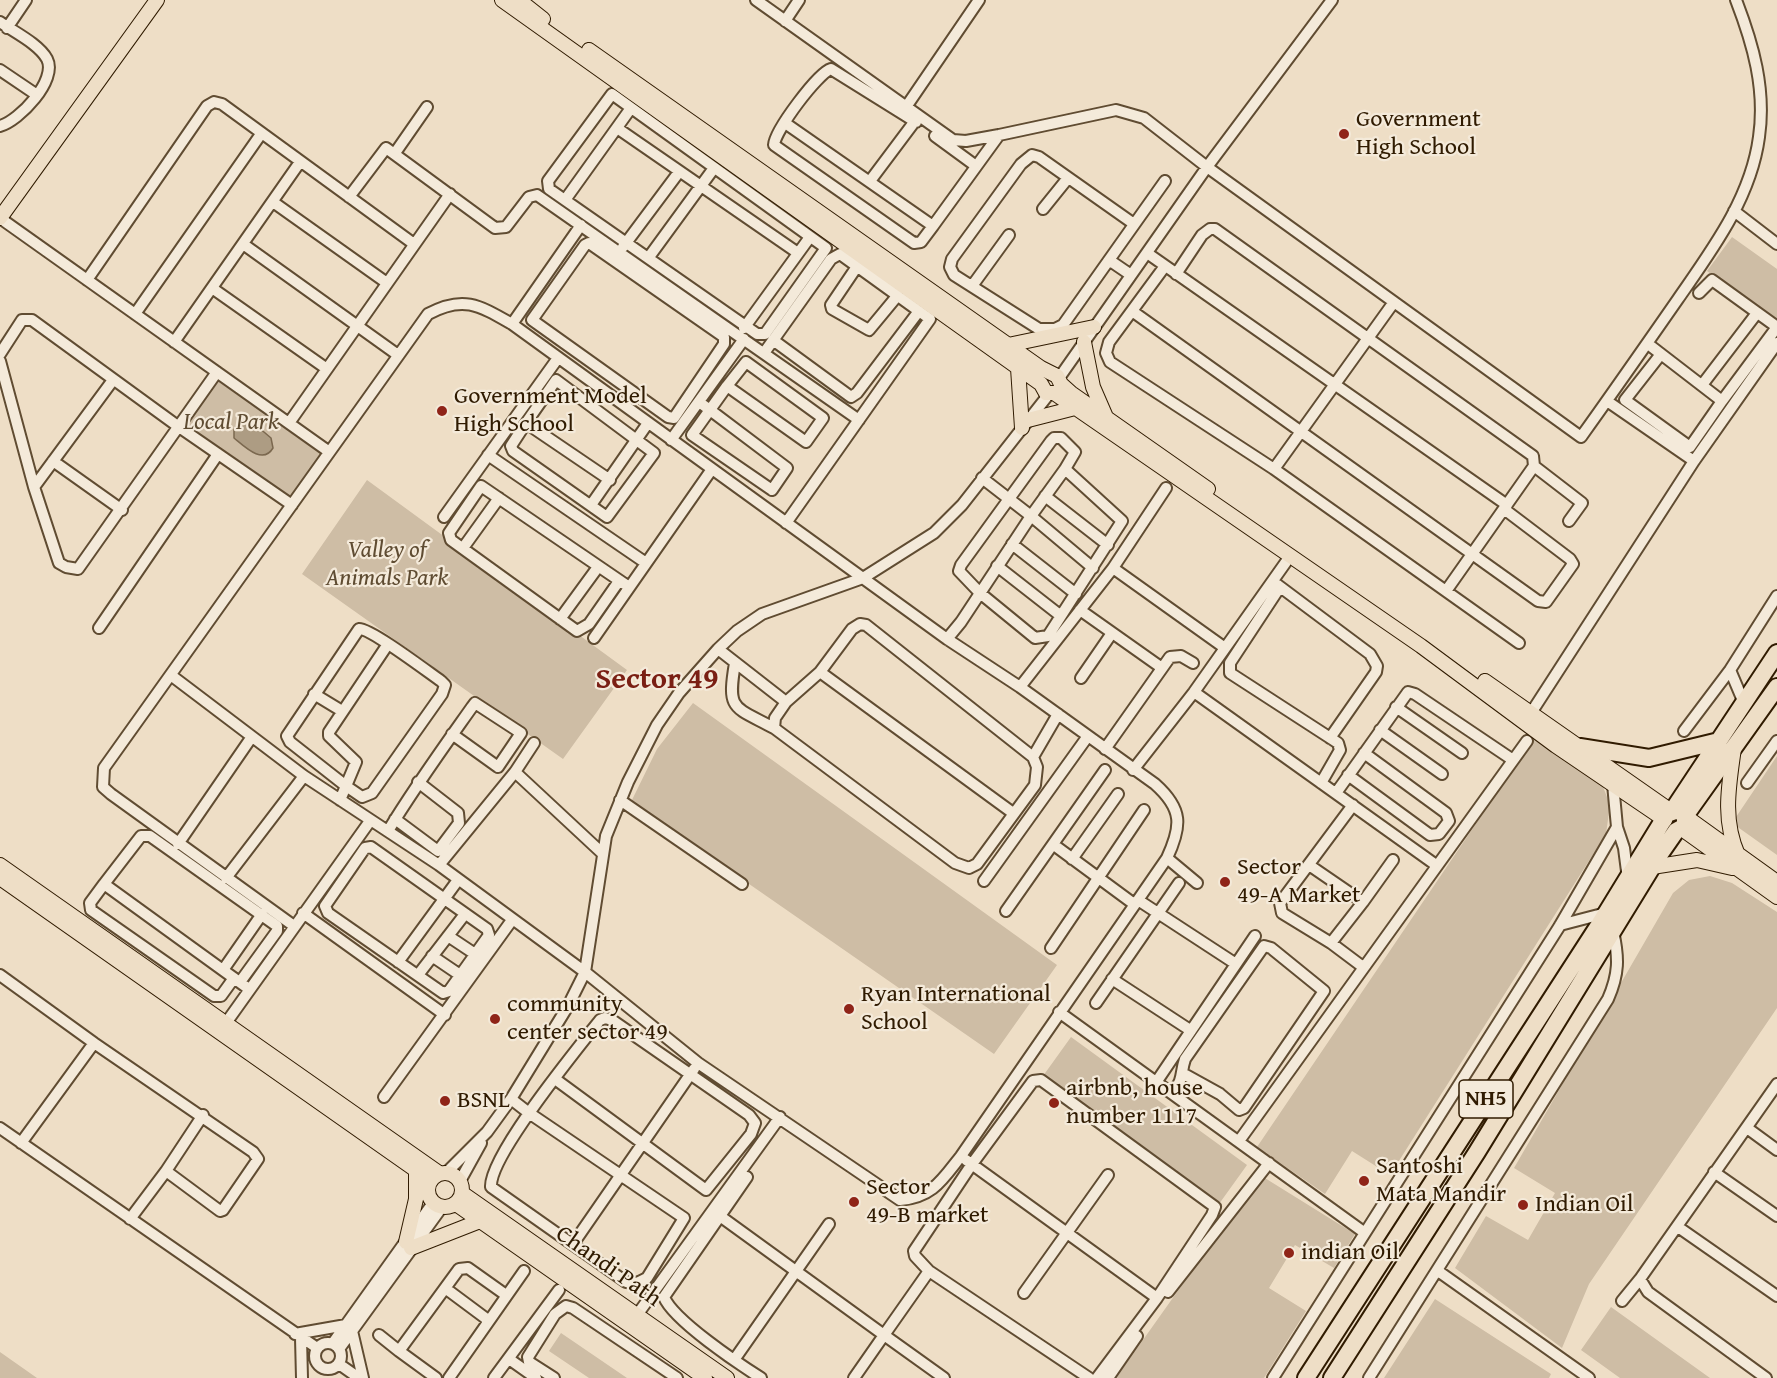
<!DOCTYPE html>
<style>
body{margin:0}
canvas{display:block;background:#eedec6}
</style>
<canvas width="1777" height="1378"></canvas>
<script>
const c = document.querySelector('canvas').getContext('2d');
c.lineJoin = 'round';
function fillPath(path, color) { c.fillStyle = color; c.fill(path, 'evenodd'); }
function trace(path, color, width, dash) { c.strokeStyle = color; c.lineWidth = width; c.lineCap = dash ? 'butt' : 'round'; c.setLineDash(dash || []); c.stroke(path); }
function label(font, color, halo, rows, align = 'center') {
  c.font = font + ' "Gentium Book Plus",serif'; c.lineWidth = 4.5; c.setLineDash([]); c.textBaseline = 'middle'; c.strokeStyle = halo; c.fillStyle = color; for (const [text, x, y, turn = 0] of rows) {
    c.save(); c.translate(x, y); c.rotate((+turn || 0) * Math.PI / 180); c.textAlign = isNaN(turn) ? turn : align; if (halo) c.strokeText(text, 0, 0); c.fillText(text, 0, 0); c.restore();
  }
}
fillPath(new Path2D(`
 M1732,237L1777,269V321L1707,271Z
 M220,379L322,453L290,500L185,427Z
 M367,480L627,670L563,759L302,574Z
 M693,703L1057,965L994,1054L631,802L657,749Z
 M1536,735L1602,784L1610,805L1606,834L1390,1175L1352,1151L1325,1194L1257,1147Z
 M1777,756V855L1732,823Z
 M1710,876L1732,883L1777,912V1008L1589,1284L1562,1348L1455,1268L1486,1216L1528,1240L1555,1193L1514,1168L1673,893L1689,880Z
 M1071,1037L1247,1165L1219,1204L1043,1076Z
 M1260,1175L1355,1234L1334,1268L1295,1245L1269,1288L1306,1311L1264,1378H1116Z
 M1435,1299L1551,1374L1549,1378H1384Z
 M1611,1307L1710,1378H1620L1581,1350Z
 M561,1333L627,1378H589L549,1351Z
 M0,1352L37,1378H0Z`), '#cebda5');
const water = new Path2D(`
 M251,421L271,438L273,448C263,465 245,447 234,438V429L240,423Z`);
fillPath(water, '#ad9c83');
trace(water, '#7b684f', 1.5);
const minor = new Path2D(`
 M756,0L953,140L966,141L999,135L1116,110L1144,118L1207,167L1581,437C1614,391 1646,345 1678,299C1712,250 1751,198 1759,137C1766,89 1753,44 1736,0
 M785,21L799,0
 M0,22C14,32 39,44 47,59C58,80 19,121 0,126
 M7,28L26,0
 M0,70L37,95
 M612,94L826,248L765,334H757L549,189L548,181Z
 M906,107L979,0
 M916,122L831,69C818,73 775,130 774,145L914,243L921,242L933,226
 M785,123L933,226L999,135
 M617,128L798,253
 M935,136L976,166
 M395,153L427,107
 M870,181L915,121
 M349,197L386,148L495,228L506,227L529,197L537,195L859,420
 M565,200L631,108
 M273,202L387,283
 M1043,209L1068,178
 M1734,211L1777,244
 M0,218L328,451
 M589,243L724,337V344L674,418L668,417L532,320L585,245Z
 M243,244L398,355
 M623,247L679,172
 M1147,253L1507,505
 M649,257L714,168
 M1109,260L1063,325L1055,329H1039L954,275L950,267L952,259L1021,164L1032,155L1039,157L1134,224
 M858,265L831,305L832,309L869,330L898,295
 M1165,266L1109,342L1106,353L1110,362L1274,469L1519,643
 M1176,274L1202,235L1210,229H1215L1533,456L1534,466L1446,591
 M1131,275L1109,260L1165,181
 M87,280L207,106L214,102L222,104L414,244
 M972,286L1009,235
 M212,288L327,369
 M1132,311L1538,601L1546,602L1573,564L1570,559L1504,509
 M135,314L261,134
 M512,324L581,225
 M744,328L810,237
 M773,340L851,397L857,393L919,311
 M174,342L300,162
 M1648,344L1722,401L1777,327L1712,280L1699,293
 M764,353L831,259L840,254L930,319L786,523
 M0,354L22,320H32L179,427L292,505
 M1661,354L1625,400L1690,447L1722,401
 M0,361L34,487L59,563L66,567L78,569L217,372
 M1059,378L1207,167L1332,0
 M1702,385L1757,313
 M1607,401L1694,461L1777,343
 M699,402L710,410L787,468L772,490L692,435L727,386L806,442L823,418L746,362L727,386
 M289,423L450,194
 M526,423L511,446L513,451L607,517L654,453L556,380L526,423L610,480
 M671,440L744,339
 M488,455L646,563
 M53,461L122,510
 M1534,466L1582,503L1569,521
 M1274,469L1394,302
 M982,478L1031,516L1065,469L1122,521L1048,636L1035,638L980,593L959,571L961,565L1051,441L1054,438H1061L1075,452L1065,469
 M34,487L113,380
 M1045,496L1108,545
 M591,505L648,423
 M444,517L558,358
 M1012,544L1076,594
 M463,548L499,498
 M997,566L1061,616
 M1113,568L1225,648
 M619,581L589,624L577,631L451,540L449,533L481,486L629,587
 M1275,583L1370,654L1377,666L1376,672L1330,738
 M1280,587L1230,663V673L1338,743L1340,750L1321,783
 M1080,610L1162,668
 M560,619L598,567
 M860,624L866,625L1033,757L1037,767L1035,785L977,864L969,868L955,863L774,728L775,718L786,702L820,672L852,629Z
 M99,628L218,454
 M594,638L712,469
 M947,639L961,622L1031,516L1093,568
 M718,649L786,702
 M735,663C727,711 733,706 774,728
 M1730,670L1744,703
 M820,672L1013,813
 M172,676L304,776L439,865L585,972L698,1063L900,1200C933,1197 942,1180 961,1156L1167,858C1182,826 1183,809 1155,784L1020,687L947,639L512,324C479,305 463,295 428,314L104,768L103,787L111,794L294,926
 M1081,678L1112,633
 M1020,687L1113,568L1166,488
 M1194,692L1436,865
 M314,694L342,711
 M1396,707L1462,753
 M1531,713L1694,461
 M1380,730L1442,774
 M1684,731L1730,670L1777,596
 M1105,749L1170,657L1181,656L1193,663
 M1033,757L1058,714
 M1133,770L1194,692L1286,562
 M515,772L602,853
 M1348,775L1430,835L1439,834L1449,821L1446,813L1364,753
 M1747,783L1777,741
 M1336,793L1408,692L1415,694L1513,760
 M340,800L346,786L362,797L372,793L442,694L445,685L441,681C428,672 370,628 359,629L287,736L290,742L346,786L356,762L329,736V732L388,644
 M620,800L742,884
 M1353,805L1280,903L1282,913L1331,943L1363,967
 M395,819L438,851L459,823L458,813L418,782
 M1617,827L1624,848L1628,879
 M388,831C414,788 443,748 472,707L475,703L521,733L498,767L452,734
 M178,844L251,738
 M1054,845L1134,904
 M371,847L487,929L489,935L449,991L443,993L328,913L325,906L365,848Z
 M1167,858L1197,883
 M1072,859L1118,794
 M439,865L515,772L534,743
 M1309,865L1363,902L1331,943
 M226,878L304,776
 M984,881L1088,736
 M104,884L90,903L91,910L214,996H221L234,978
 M1138,900L1236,964
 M1363,902L1393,860
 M1006,911L1105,770
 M303,913L445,1015
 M1560,925L1606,913
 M448,936L475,954
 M1051,948L1144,810
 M432,956L460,975
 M398,962L458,880
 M223,970L262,914
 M0,975L94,1043L21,1143
 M418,975L465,914
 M1112,979L1190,1030
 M240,982L277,931V926L150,836H141L104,884L249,989
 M1096,1003L1179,883
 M1059,1012L1365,1233
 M226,1023L370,821
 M94,1043L253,1152L258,1159L223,1210L220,1211L166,1171L130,1219
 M1157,1081L1255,936
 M1173,1092C1184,1079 1180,1074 1185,1059L1264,946L1271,948L1324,991L1244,1108L1239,1110L1220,1094L1182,1073
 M384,1097L512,920
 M511,1099L529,1113L684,1218L647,1278L637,1283L626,1282L491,1187C489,1156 578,1048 600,1020L605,1018L612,1020L749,1115L755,1123L751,1134L706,1190L555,1079
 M0,1128L317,1348
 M1747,1128L1777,1150
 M1239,1141L1527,741
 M966,1160L1157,1298L1097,1378
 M166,1171L203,1115
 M447,1172L487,1132L511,1099L568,1006L585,972L606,836L628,782L657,725L679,693L718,649L737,631L762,614L863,578L934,533L962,505L1049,394
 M1714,1172L1777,1216
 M747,1177L664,1297C673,1320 739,1364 761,1378
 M460,1181L481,1143
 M713,1211L884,1335L929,1271
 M1678,1227L1777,1296
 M573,1244L694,1069
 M1438,1271L1589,1378
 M445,1288L488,1320
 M1168,1292L1269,1163
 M1024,1293L1108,1175
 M1622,1301L1640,1279
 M637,1315L780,1117
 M352,1331L363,1378
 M295,1334L346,1325
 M379,1335L399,1351
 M301,1338L302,1378
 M315 1356a13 13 0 1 1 26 0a13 13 0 1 1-26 0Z
 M333,1343L433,1203
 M339,1349L442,1207
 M509,1359L536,1378
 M734,1360L829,1224
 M339,1364L359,1378
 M436,1378L399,1351L459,1269L468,1268L506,1295
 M449,1378L524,1271
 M494,1378L559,1290
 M554,1378L529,1362L528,1357L555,1314L566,1306L573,1308L677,1378
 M854,1378L884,1335L944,1378
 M1089,1378L929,1271L915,1256L914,1251L972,1164L1033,1081L1041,1080L1215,1207L1212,1215L1157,1298
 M1108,1378L1137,1336
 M1273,1378L1559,927L1617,827L1613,784
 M1369,1378L1608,999C1619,974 1619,958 1613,931
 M1766,1378L1648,1292L1640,1279L1777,1084`);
const major = new Path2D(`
 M502,0L1041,384L1046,393H1054L1421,646L1556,746L1665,820
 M519,0L543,19
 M589,50L1041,368L1057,376L1061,384L1071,393L1208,489
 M0,218L157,0
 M1084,342L1093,387L1106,417
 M1008,345L1094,327
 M1018,368L1022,428
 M1028,420L1075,408
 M1485,681L1671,811
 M1734,748C1729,785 1722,819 1738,855
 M1685,816L1777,882
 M1682,829L1777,897
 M0,865L439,1173
 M1652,867L1697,860L1732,868
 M0,878L430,1180
 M428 1190a17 17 0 1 1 34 0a17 17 0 1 1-34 0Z
 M462,1193L727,1378
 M456,1204L705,1378
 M406,1242L416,1199V1170
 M411,1248L480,1221`);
const highway = new Path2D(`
 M1580,747L1649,758L1719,741
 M1673,810L1777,653
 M1306,1378L1599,925L1667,814L1678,810L1685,816
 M1332,1378L1477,1152L1660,854L1676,831L1685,826V816L1777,687`);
trace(minor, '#604c32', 14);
trace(major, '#301b01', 16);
trace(highway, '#301b01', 20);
trace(minor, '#f4eada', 10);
trace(major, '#eedec6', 14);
trace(highway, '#eedec6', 16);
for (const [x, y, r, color] of [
 [1344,134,6,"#8f2418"],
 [442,411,6,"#8f2418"],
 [1225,882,6,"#8f2418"],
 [849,1009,6,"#8f2418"],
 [495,1019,6,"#8f2418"],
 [445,1101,6,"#8f2418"],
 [1054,1103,6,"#8f2418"],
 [1364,1181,6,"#8f2418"],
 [854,1202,6,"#8f2418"],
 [1523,1205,6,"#8f2418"],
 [1289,1253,6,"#8f2418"]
]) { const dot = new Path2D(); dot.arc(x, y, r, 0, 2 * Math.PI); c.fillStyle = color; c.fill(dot); trace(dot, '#f4eada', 2); }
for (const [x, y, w] of [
 [1486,1099,54]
]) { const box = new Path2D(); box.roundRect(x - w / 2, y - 19, w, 38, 4.5); c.fillStyle = '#f4eada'; c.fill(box); trace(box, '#301b01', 1.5); }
label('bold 22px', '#301b01', null, [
 ["NH5",1486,1099]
]);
label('24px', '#301b01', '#f4eada', [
 ["Government",1356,120],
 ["High School",1356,148],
 ["Government Model",454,397],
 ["High School",454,425],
 ["Sector",1237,868],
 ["49-A Market",1237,896],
 ["Ryan International",861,995],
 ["School",861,1023],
 ["community",507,1005],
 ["center sector 49",507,1033],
 ["airbnb, house",1066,1089],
 ["number 1117",1066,1117],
 ["BSNL",457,1101],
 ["Santoshi",1376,1167],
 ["Mata Mandir",1376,1195],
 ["Sector",866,1188],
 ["49-B market",866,1216],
 ["Indian Oil",1535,1205],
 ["indian Oil",1301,1253]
], 'left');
label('italic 24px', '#5f4c32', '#f4eada', [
 ["Local Park",231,423],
 ["Valley of",387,551],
 ["Animals Park",387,579]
]);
label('24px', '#301b01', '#f4eada', [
 ["Chandi Path",608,1267,35]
]);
label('bold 30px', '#7a1f14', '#f4eada', [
 ["Sector 49",657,680]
]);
</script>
